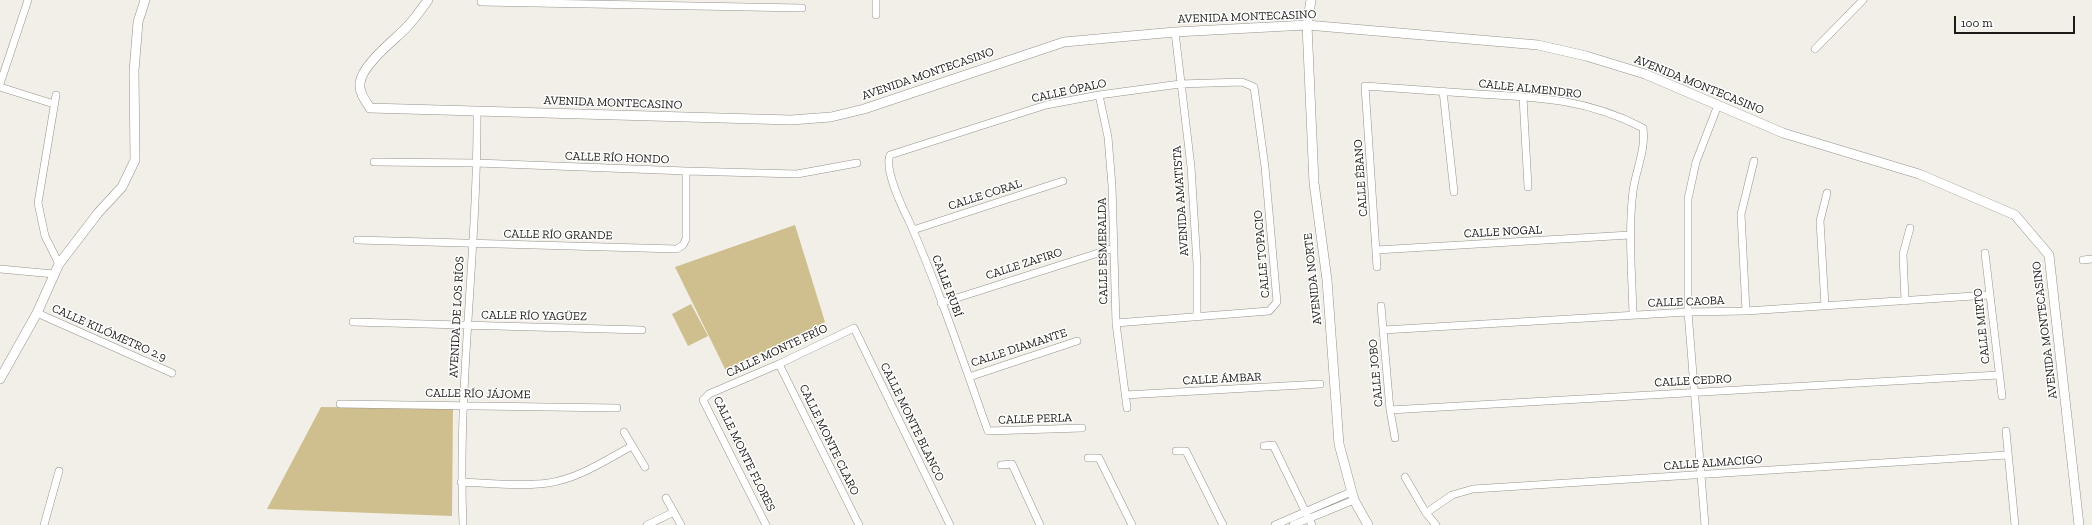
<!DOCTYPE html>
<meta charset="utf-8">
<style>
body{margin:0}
#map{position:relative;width:2092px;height:525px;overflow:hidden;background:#f1efe7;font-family:"Zilla Slab",serif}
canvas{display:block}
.scale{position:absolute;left:1954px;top:16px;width:121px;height:18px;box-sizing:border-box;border:2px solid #1c1b18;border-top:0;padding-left:5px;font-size:12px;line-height:14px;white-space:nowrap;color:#1c1b18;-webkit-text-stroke:3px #fff;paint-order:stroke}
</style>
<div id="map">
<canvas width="2092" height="525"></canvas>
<div class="scale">100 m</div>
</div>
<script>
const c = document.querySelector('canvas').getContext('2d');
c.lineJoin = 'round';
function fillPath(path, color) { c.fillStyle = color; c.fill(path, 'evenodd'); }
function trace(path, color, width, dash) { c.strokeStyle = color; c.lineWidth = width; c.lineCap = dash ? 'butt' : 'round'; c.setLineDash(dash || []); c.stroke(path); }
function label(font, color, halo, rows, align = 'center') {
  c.font = font + ' "Zilla Slab",serif'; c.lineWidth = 3; c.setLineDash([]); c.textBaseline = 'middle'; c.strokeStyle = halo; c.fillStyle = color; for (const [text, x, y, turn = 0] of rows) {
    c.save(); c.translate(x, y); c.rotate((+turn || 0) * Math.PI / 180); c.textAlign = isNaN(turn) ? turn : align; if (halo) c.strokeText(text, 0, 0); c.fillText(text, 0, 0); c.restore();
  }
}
fillPath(new Path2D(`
 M795,225L825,322L726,371L675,267Z
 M691,304L708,336L688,346L672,314Z
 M321,407L453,408L452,516L267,509Z`), '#d0bf8e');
const minor = new Path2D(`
 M481,2L802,8
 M876,15V0
 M1175,32L1191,167L1197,264V316
 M1815,49L1863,0
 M0,84L28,0
 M0,87L54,104
 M1443,91L1454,192
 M56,95L38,203L45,236L59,264
 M1099,95L1108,137L1112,186L1116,323L1127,408
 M1523,97L1528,187
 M374,162L477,163L686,171L797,174L857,163
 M913,230L1063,181
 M357,240L677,249L683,245L686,239V171
 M1376,250L1630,235
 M1985,253L2002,396
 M2083,260L2092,259
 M1377,267L1365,86C1403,89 1440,91 1478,94C1538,97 1588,99 1643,128C1646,150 1636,169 1633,191C1628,232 1632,274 1633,315
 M0,269L54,274
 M1905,301L1903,254L1910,228
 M941,303L1114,248
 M1381,306L1390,410L1395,438
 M1825,306L1820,221L1827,193
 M1746,311L1741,214L1754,161
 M37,313L172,373
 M353,322L642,330
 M1383,330L1688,312L1746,311L1989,295
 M779,364L859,525
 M969,377L1077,341
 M1125,395L1320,384
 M340,404L617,408
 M1390,410L1998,375
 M1082,428L988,431C963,361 939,289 909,221C902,207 884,169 890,155L1046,105L1099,95L1180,84L1242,82L1254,87L1265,167L1277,302L1269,311L1116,323
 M2006,431L2015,525
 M624,432L645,467
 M1264,446L1273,445L1312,525
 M1176,451H1186L1223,525
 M1088,458H1099L1132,525
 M1001,465L1012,464L1040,525
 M1405,477L1426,513L1436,525
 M461,482C489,483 520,487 548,483C578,479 606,460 632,446
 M666,498L681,525
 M1426,513L1452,495L1473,489L2007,455
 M44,525L59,471
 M463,525C457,387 478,249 477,111
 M647,525L674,512
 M766,525L703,400L709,394L779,364L854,328L950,525
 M1275,525L1351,492
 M1293,525L1354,500
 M1705,525L1688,312V199L1696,162L1718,105`);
const tertiary = new Path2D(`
 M428,0C421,10 414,20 405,29C393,41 362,65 360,83C359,93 365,100 370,108L791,120L831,117L864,109L1064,42L1175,32L1307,25L1538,45L1586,56L1645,74L1783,133L1919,174L2015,215L2049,255L2079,525
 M1311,0L1307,25L1314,183L1327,280L1339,444L1354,500L1368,525
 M0,379L37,313L59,264L98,213L122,187L135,160L134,71L138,22L145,0`);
trace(minor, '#95938c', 8);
trace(tertiary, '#95938c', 10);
trace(minor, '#fff', 7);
trace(tertiary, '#fff', 9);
label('12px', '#1c1b18', '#fff', [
 ["AVENIDA MONTECASINO",1247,17,-2],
 ["AVENIDA MONTECASINO",928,74,-19],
 ["AVENIDA MONTECASINO",1699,85,22],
 ["CALLE ALMENDRO",1530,89,6],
 ["CALLE ÓPALO",1069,91,-12],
 ["AVENIDA MONTECASINO",613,103,2],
 ["CALLE RÍO HONDO",617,158,2],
 ["CALLE ÉBANO",1361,178,-94],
 ["CALLE CORAL",985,195,-18],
 ["AVENIDA AMATISTA",1181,201,-94],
 ["CALLE NOGAL",1503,232,-3],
 ["CALLE RÍO GRANDE",558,235,1],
 ["CALLE ESMERALDA",1103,251,-91],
 ["CALLE TOPACIO",1262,254,-95],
 ["CALLE ZAFIRO",1024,264,-18],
 ["AVENIDA NORTE",1313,279,-96],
 ["CALLE RUBÍ",947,286,69],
 ["CALLE CAOBA",1686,302,-2],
 ["CALLE RÍO YAGÜEZ",534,316,1],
 ["AVENIDA DE LOS RÍOS",457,317,-87],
 ["CALLE MIRTO",1982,326,-96],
 ["AVENIDA MONTECASINO",2045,330,-97],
 ["CALLE KILÓMETRO 2.9",109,333,24],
 ["CALLE DIAMANTE",1019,348,-18],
 ["CALLE MONTE FRÍO",777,351,-25],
 ["CALLE JOBO",1376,373,-95],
 ["CALLE ÁMBAR",1222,379,-3],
 ["CALLE CEDRO",1693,381,-3],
 ["CALLE RÍO JÁJOME",478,394,1],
 ["CALLE PERLA",1035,419,-2],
 ["CALLE MONTE BLANCO",912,422,64],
 ["CALLE MONTE CLARO",829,440,64],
 ["CALLE MONTE FLORES",744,454,64],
 ["CALLE ALMACIGO",1713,463,-4]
]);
</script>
